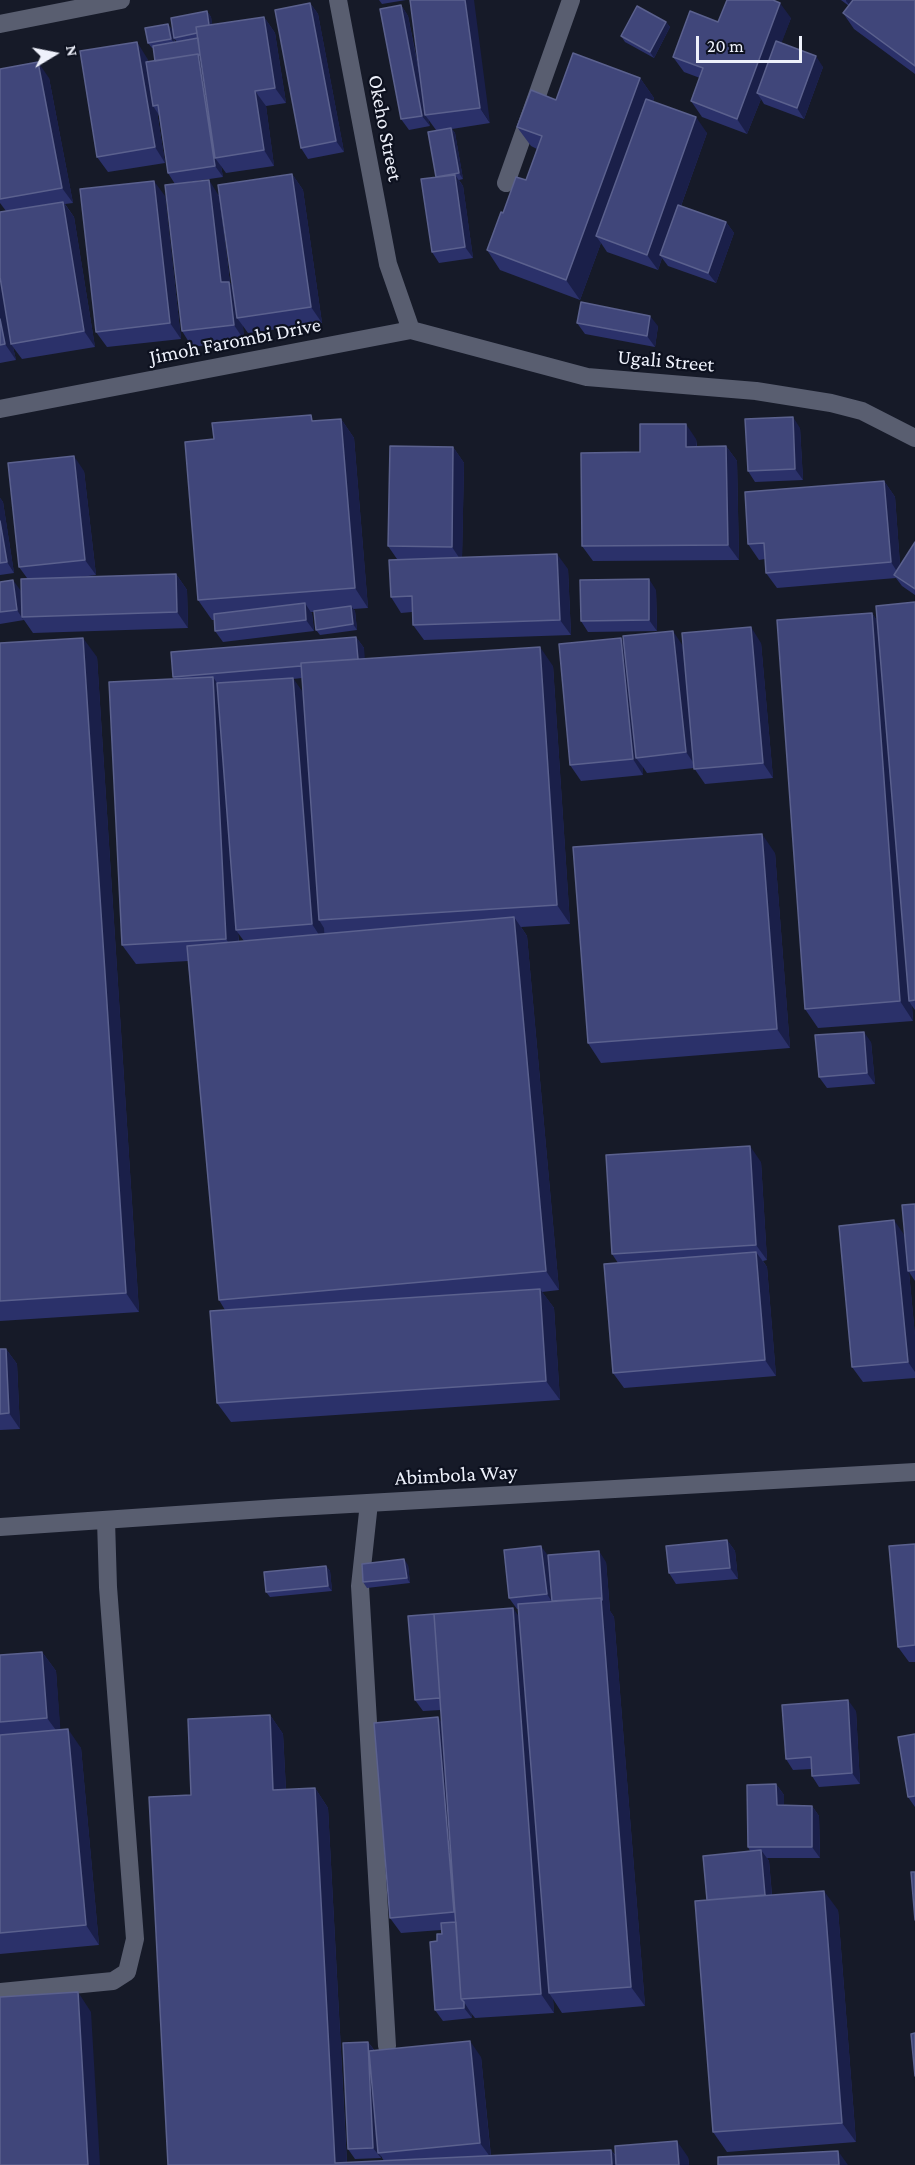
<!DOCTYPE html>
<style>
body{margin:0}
#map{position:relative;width:915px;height:2165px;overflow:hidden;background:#161a28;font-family:"Crimson Pro",serif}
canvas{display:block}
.north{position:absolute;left:24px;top:24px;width:60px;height:60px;-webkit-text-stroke:4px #0d111f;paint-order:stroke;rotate:80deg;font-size:16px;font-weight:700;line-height:24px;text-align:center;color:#eef1fb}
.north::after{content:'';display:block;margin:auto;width:21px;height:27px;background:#eef1fb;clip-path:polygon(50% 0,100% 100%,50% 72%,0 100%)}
.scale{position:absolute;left:696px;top:36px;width:106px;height:27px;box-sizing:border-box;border:3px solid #eef1fb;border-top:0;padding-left:8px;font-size:18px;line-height:21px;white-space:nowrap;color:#eef1fb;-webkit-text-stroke:4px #0d111f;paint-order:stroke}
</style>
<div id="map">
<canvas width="915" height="2165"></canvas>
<div class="north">N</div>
<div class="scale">20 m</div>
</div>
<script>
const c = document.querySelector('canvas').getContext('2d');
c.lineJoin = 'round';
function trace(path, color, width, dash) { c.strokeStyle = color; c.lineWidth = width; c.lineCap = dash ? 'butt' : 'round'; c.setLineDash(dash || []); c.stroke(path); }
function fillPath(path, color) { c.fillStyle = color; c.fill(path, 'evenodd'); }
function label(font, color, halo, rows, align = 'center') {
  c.font = font + ' "Crimson Pro",serif'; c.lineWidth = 4.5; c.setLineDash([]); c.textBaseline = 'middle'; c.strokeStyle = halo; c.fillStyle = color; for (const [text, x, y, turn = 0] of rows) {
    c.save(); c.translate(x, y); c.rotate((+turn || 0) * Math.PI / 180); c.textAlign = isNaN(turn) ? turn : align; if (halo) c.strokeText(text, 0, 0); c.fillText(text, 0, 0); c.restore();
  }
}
trace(new Path2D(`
 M0,24L121,0
 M506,183L571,0
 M411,330L587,377L756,391L831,403L862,411L915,438
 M0,409L411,330L388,264L338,0
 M369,1503L360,1586L387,2046
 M0,1527L279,1508L915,1472
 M0,1992L113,1981L127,1972L135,1939L108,1587L106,1520`), '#595e70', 18);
fillPath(new Path2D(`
 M379,0H406L382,4Z
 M410,0L490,123L452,129L455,133L463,179L459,180L463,186L473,258L439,263L432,252L436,177V130L428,119L430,126L409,130L401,119V5L408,16L421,80Z
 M841,0H915V74L854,29L843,13L849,6Z
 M310,3L318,14L344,152L308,159L301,148Z
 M207,11L211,17L212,25L264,17L275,33L286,103L266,106L274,166L226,173L221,166L223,177L189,182L219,195L292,174L303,190L322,323L248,333L243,326L244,340L192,347L182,331L175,184L168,173L159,116L157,112L165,163L108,172L97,157L147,58L148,62L155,61L153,48H152L148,43L172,29L175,42H177L174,38ZM220,200L233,287L230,283Z
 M791,18L781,43L823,67L804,119L764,104L761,99L747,134L702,117L691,101L700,78L684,72L673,57L718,22Z
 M666,22L670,27L654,58L625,42L621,36Z
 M0,69L49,78L73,203L65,204L74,217L95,347L22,359L13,347L16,360L0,363V281L4,300L6,211L0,203Z
 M640,78L654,98L653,102L707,133L681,206L726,222L734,233L716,283L668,266L662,258L658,270L607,252L601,243L580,300L500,270L487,250L503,213L526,180L537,149L531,146L517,127L556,100Z
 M165,196L181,339L107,347L96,332Z
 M577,323L658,326L655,347L585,334Z
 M341,419L354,438L368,608L353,609L355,611L357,630L320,635L316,630L314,612H311L312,614L314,631L223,642L215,631L214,620H212L198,600L214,439L315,421Z
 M800,428L803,480L755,482L748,471Z
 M696,439L697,446H726L737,461L739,560L593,561L582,546L640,452Z
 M453,447L464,463L462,557L568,569L571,635L424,640L413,625L412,612L401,613L391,597L397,559L388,546Z
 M84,471L96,575L81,577L176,574L187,590L188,628L33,633L24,620L0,624V582L21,591L22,598L27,578L19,567Z
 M884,481L895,497L900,565L915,542V595L902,586L896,578L777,588L766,573L765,559L759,560L748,544Z
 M0,498L3,502L14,573L0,575Z
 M656,590L657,631L588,632L581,621Z
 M915,602V1010L912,1006L913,1021L818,1028L805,1009L872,613L877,621Z
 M356,637L364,648V659L553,666L570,924L521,927L527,936L559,1290L542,1292L554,1308L560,1400L231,1422L217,1403L225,1310L219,1300L188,961L136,964L122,945L174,679L173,677ZM302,678L303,693L293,679ZM238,933L244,941H239Z
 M623,642L683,646L761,643L773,778L705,784L694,768L647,773L643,767V775L581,781L570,765Z
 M0,643L97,657L139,1312L0,1321Z
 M775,853L790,1048L601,1063L588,1043Z
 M871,1042L875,1084L827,1088L819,1077Z
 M761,1162L767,1260L763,1261L767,1267L776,1376L624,1388L613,1373L618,1263L612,1254Z
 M915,1204V1281L909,1272L915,1336V1378L863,1382L852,1367L904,1234Z
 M0,1349H6L17,1364L20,1429L0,1430Z
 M727,1540L735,1551L738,1579L676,1584L669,1573Z
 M915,1544V1662H909L898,1647Z
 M548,1556L606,1562L610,1611L614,1617L645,2006L562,2013L553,1999L554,2013L475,2018L471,2013L472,2018L443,2021L435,2010L437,1941L442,1934L441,1930L401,1933L390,1918L441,1722V1710L423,1711L415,1700L519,1617V1609H517L509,1598Z
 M408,1565L410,1583L367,1588L363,1582Z
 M326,1566L330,1571L332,1591L270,1597L266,1592Z
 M42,1652L56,1671L60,1729L81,1748L99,1945L0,1954V1655Z
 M856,1711L860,1784L819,1787L812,1776V1769L793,1770L786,1759Z
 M270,1715L283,1734L286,1790L315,1788L328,1808L347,2163L384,2161L381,2156V2158L355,2159L348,2149L368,2042L375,2051L481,2057L491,2156L611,2150L616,2156L688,2157L689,2165H168Z
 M915,1734V1807L908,1797Z
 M776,1784L784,1795V1805L812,1806L819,1816L820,1858H767L769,1861L772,1895L838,1910L856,2142L727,2152L713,2132L707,1900L750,1851L748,1847Z`), '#2b316a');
fillPath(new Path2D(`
 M465,0H474L490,123L480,108Z
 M846,0H854L850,6L846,1Z
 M310,3L318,14L344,152L336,141Z
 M780,3L791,18L762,95L757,93L761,99L747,134L737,119Z
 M401,5L408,16L427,115H425L428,119L430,126L422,116Z
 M207,11L211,17L214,36L210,31Z
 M264,17L275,33L286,103L275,88Z
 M666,22L670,27L654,58L650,52Z
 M168,24L172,29L175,44L171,39Z
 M137,42L147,58L156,105L153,106L157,112L165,163L155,147Z
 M198,54L206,65L215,158L221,166L223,177L215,166Z
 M816,56L823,67L804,119L797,108Z
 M38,62L49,78L73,203L62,188Z
 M640,78L654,98L602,239L596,236L601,243L580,300L566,280Z
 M255,91L266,106L274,166L264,150Z
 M696,117L707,133L663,256L660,255L662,258L658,270L647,255Z
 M451,128L455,133L463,179L459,173Z
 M292,174L303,190L322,323L311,307Z
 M455,175L463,186L473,258L465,247Z
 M209,180L219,196L230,283L240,297L237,318L243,326L244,340L234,325L221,282Z
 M154,181L165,196L181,339L170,323Z
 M63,202L74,217L95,347L84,331Z
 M726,222L734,233L716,283L708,273Z
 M0,281L13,344H11L13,347L16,360L5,344L0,319Z
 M650,316L658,326L655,347L647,336Z
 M793,417L800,428L803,480L795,469Z
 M341,419L354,438L368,608L355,588Z
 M686,424L696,439L697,462L686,447Z
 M726,446L737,461L739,560L728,545Z
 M453,447L464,463L462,562L452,547Z
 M74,456L84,471L96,575L85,560Z
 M884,481L895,497L901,578L891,562Z
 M0,498L3,502L14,573L7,562L0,521Z
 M557,554L568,569L571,635L560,620Z
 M176,574L187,590L188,628L177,612Z
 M649,579L656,590L657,631L649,620Z
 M13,580L21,591L24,617H22L24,621L17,610Z
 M305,603L312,614L314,631L306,620Z
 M351,606L355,611L357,630L353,624Z
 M872,613L885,633L909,1001L912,1006L913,1021L900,1001Z
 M751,627L761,643L773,778L763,763Z
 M673,631L683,646L697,768L686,752Z
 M356,637L364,648L366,672L358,662Z
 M83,638L97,657L139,1312L126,1293Z
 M621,638L632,654L636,758L643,767V775L633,759Z
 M540,647L553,666L570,924L557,905Z
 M213,677L226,696L236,930L238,933L240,959L226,939Z
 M293,678L306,697L319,920L324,928L325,944L312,924Z
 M762,834L775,853L790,1048L777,1029Z
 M514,917L527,936L559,1290L546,1271Z
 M864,1032L871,1042L875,1084L867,1073Z
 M750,1146L761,1162L767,1260L756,1245Z
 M894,1220L905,1236L908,1271L909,1272L915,1336V1372L908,1362Z
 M756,1252L767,1267L776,1376L765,1360Z
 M540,1289L554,1308L560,1400L546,1381Z
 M6,1349L17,1364L20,1429L9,1413Z
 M727,1540L735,1551L738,1579L730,1568Z
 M541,1546L549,1557L554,1605L547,1594Z
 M599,1551L606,1562L610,1611L614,1617L645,2006L631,1987L601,1598Z
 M404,1559L408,1565L410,1583L407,1578Z
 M326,1566L330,1571L332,1591L328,1586Z
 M513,1608L527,1628L549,1993L553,1999L554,2013L541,1994Z
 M42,1652L56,1671L61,1737L47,1718Z
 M848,1700L856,1711L860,1784L852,1773Z
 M270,1715L283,1734L287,1810L273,1790Z
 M438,1717L449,1733L454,1912Z
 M68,1729L81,1748L99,1945L86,1925Z
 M776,1784L784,1795V1816L777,1805Z
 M315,1788L328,1808L347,2165L335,2163Z
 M812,1806L819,1816L820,1858L812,1847Z
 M761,1850L769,1861L773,1909L765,1898Z
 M824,1891L838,1910L856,2142L842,2123Z
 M78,1992L91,2012L100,2165H88Z
 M464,2002L471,2013L472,2018L464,2008Z
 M470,2041L481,2057L491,2158L480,2143Z
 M368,2042L376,2053L378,2153L381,2156V2158L373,2148Z
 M677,2141L688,2157L689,2165H679Z
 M611,2150L622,2165H612Z
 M838,2151L848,2165H839Z`), '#1a1f49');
const building = new Path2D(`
 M410,0H465L480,108L425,115Z
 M727,0H773L780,3L737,119L691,101L703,68L673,57L690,11L718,22Z
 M853,0H915V66L843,13Z
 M310,3L336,141L301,148L275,10Z
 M401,5L422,116L401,119L380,9Z
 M637,6L666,22L650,52L621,36Z
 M207,11L209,25L196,27L197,33L174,38L171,18Z
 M264,17L275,88L255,91L264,150L215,158L196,27Z
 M168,24L171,39L148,43L145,28Z
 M198,38L200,55H199L198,54L155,61L153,46Z
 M776,41L816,56L797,108L757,93Z
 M137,42L155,147L97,157L80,51Z
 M573,53L640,78L566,280L487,250L501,212L503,213L516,177L526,180L542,136L517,127L531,90L556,100Z
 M198,54L215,166L168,173L158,105L153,106L146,62Z
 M38,62L62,188L0,199V69Z
 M646,99L696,117L647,255L596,236Z
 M451,128L459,173L436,177L428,132Z
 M292,174L311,307L237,318L218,185Z
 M455,175L465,247L432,252L421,179Z
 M209,180L221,282H229L234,325L182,331L165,185Z
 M154,181L170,323L96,332L80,189Z
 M63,202L84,331L11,344L0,277V212Z
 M678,205L726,222L708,273L660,255Z
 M581,302L650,316L647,336L577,323Z
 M0,319L5,344L0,345Z
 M311,415L312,421L341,419L355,588L198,600L185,442L214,439L212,423Z
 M793,417L795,469L748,471L745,419Z
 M640,424H686V447L726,446L728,545L582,546L581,453L640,452Z
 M390,446L453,447L452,547L388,546Z
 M74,456L85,560L19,567L8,463Z
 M884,481L891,562L766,573L764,543L748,544L745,492Z
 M0,521L7,562L0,563Z
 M915,542V589L894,575Z
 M557,554L560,620L413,625L412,596L391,597L389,560Z
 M176,574L177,612L22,617L21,579Z
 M649,579V620L581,621L580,580Z
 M13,580L17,610L0,612V582Z
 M915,602V1000L909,1001L876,606Z
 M305,603L306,620L215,631L214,614Z
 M351,606L353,624L316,630L314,611Z
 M872,613L900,1001L805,1009L777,620Z
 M751,627L763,763L694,769L682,633Z
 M673,631L686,752L636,758L623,636Z
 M356,637L358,659L301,663V666L173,677L171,652Z
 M83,638L126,1293L0,1301V643Z
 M621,638L633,759L570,765L559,644Z
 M540,647L557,905L319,920L301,663Z
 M213,677L226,939L122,945L109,682Z
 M293,678L312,924L236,930L217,683Z
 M762,834L777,1029L588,1043L573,847Z
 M514,917L546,1271L219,1300L187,946Z
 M864,1032L867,1073L819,1077L815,1035Z
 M750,1146L756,1245L612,1254L606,1155Z
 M915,1204V1270L908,1271L902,1205Z
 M894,1220L908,1362L852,1367L839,1226Z
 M756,1252L765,1360L613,1373L604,1264Z
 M540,1289L546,1381L217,1403L210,1311Z
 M0,1349H6L9,1413L0,1414Z
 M727,1540L730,1568L669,1573L666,1546Z
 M915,1544V1645L898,1647L889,1546Z
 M541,1546L547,1594L509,1598L504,1550Z
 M599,1551L602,1600L601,1598L552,1601L548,1555Z
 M404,1559L407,1578L363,1582L362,1564Z
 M326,1566L328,1586L266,1592L264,1572Z
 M601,1598L631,1987L549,1993L518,1604Z
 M513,1608L541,1994L461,1999L434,1614Z
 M434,1614L440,1698L415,1700L408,1616Z
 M42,1652L47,1718L0,1722V1655Z
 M848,1700L852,1773L812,1776L811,1757L786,1759L782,1705Z
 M270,1715L273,1790L315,1788L335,2163L611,2150L612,2165H168L149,1797L191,1795L188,1719Z
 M438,1717L454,1912L390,1918L374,1723Z
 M68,1729L86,1925L0,1933V1735Z
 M915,1734V1796L908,1797L898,1737Z
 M776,1784L777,1805L812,1806V1847H748L747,1785Z
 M761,1850L765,1895L707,1900L703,1856Z
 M911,1872H915V1920Z
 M824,1891L842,2123L713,2132L695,1901Z
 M456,1922L461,1999L464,2002V2008L435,2010L430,1942L437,1941V1934H442L441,1923Z
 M78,1992L88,2165H0V1997Z
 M915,2033V2076L911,2034Z
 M470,2041L480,2143L378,2153L369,2051Z
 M368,2042L373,2148L348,2149L343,2043Z
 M677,2141L679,2165H616L615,2146Z
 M838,2151L839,2165H718V2157Z`);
fillPath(building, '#40467a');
trace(building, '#5b618e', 1.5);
label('21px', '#eef1fb', '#0d111f', [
 ["Okeho Street",385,128,79],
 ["Jimoh Farombi Drive",235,341,-11],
 ["Ugali Street",666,361,5],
 ["Abimbola Way",456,1475,-3]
]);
</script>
